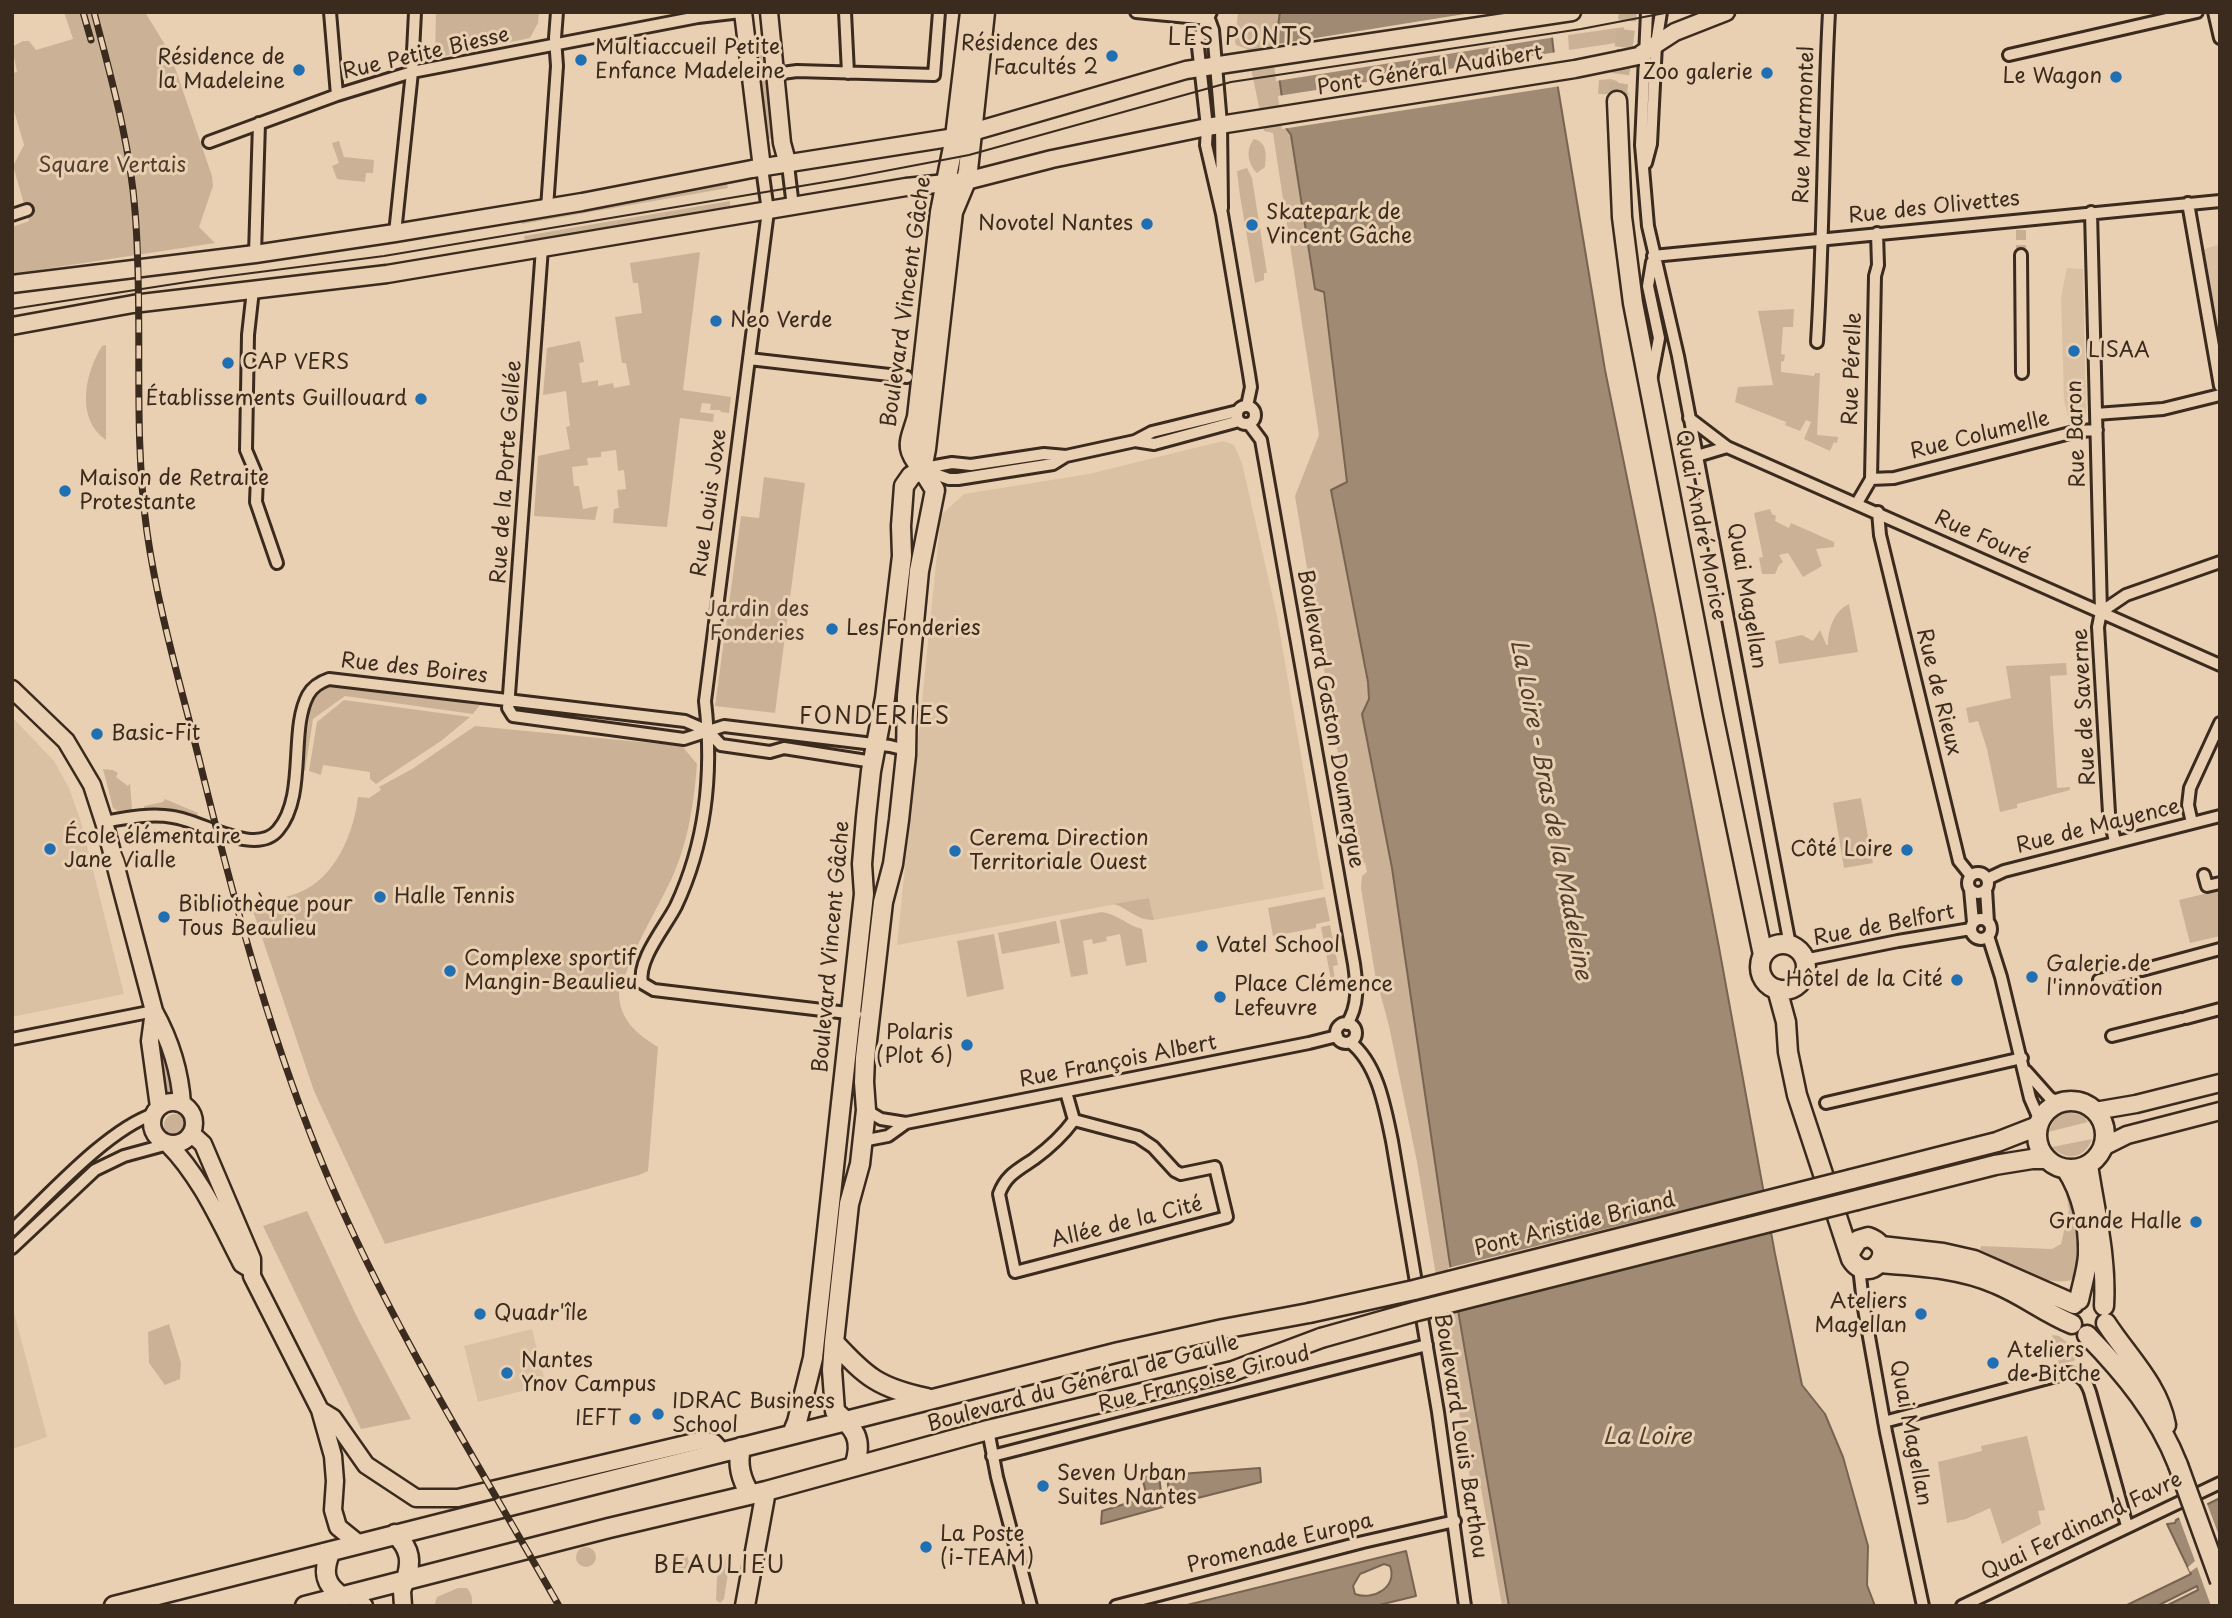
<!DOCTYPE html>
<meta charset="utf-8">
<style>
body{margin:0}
#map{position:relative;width:2232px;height:1618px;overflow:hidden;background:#ead0b2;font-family:"Playpen Sans",sans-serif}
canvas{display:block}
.frame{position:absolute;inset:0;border:14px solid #3b2a1e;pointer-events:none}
</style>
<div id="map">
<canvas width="2232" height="1618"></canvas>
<div class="frame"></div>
</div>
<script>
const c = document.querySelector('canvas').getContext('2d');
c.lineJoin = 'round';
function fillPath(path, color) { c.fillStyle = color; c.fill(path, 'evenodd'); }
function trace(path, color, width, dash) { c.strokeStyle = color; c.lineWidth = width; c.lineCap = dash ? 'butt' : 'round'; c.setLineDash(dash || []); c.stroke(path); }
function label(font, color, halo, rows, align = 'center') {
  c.font = font + ' "Playpen Sans",sans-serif'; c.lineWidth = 6; c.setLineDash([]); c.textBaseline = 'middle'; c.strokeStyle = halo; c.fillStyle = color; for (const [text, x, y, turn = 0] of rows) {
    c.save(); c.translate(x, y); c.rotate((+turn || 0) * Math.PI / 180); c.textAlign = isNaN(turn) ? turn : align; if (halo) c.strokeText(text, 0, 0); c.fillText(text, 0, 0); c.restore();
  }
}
fillPath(new Path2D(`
 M2220,244V343L2202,250Z
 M2067,268L2083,269L2086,413L2078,423L2070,425L2064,400L2061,297Z
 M1223,441L1234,445L1242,463L1277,616L1324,889L1154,920L1149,898L897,945L941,515L964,494L1089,474Z
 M12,717L54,761L69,788L81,822L124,994L12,1017Z
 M12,1305L47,1437L12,1449Z
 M532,1329L546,1385L478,1402L464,1346Z`), '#dac1a4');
fillPath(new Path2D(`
 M64,12H145L170,53L212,176L213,186L199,227L215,243L12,274V227L29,221L13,166L24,145L12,104V73L17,72L12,47L23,41H29L36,50L73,39Z
 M436,12H539L538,23L530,38L435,58Z
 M1238,12H1280L1275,46L1286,127L1291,135L1315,288L1323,292L1347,483L1332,490L1368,682L1369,699L1362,714L1392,868L1449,1258L1509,1606H1502L1481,1488L1472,1490L1417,1162L1389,1026L1375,974L1361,888L1362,876L1367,872L1365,863L1356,862L1295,496L1319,435L1273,133L1264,131L1247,49L1236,45L1235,41Z
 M1624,27V33L1616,43L1569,50L1568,35Z
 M767,46L777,137L764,140L753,49Z
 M1611,79L1617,81L1630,95L1598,94L1599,80Z
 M1254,139C1268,143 1266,155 1265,167L1257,173C1248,164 1245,150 1254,139Z
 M339,141L344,157L374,160L373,173H366L365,182L337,179L332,166L339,163L332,143Z
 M1247,168L1252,178L1267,273H1264V280L1255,283L1240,196L1237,171Z
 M727,183L728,188L522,224L521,219Z
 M730,201V206L525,241L524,236Z
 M700,252L683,390L731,397L729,413L721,412L720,410H710L711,404L702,403L700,412L714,414L713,422L680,418L667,527L613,523L614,509L619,508L617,490L626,489L624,470L618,471L616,450L601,452V457L587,458L588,465L572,467L574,486H579L583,509L598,506L595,520L534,516L538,456L570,449L566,427L570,426L566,391L543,395L547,348L580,341L584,362L579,363L582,383L598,380V386L613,383L614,388L630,385L626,363H622L615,317L642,313L638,283H633L630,263Z
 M1794,309L1793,327H1783L1781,354L1785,355L1784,361L1781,362V372L1814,376L1815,373H1820L1817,435L1838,437L1837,443L1834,442L1830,451L1804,439L1811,422L1806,420L1800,431L1785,425L1786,422L1735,402L1738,387L1773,385L1758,311Z
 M106,345V440C75,419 85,373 102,346Z
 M764,477L805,483L775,713L715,706L741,516L759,518Z
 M1770,509L1772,514L1776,516L1775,521L1789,528L1791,523L1834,542V547L1816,549L1822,566L1803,577L1788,553L1779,555L1783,562L1779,565L1775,574H1762L1759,558L1763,557L1754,513Z
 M1849,604L1858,652L1779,664L1775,641L1802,635L1813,641L1820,630L1826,644L1828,645C1828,629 1834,611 1849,604Z
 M2066,663L2067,675L2050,676L2057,788L2070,787V790L2017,804V808L2000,812L1987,749L1978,721L1969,723L1966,708L2011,698L2006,666Z
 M337,685L480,705L473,714L345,696L313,719L305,771L302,770L311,704L323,688Z
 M344,700L470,717L441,741L376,784L370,779V772L323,765L321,775L309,771L317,722Z
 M475,726L682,746L697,764C694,803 688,844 671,880C656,911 638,940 626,973C624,978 619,987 619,993C619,1020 638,1035 658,1047L648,1171L639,1175L385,1244L314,1091L251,905C266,901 283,899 298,893C335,879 354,833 358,797L369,798L381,790L379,787L412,769Z
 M103,769L113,770L118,773L116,777L128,786L130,783L132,810L118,811L113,808Z
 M1861,798L1873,863L1844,868L1833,803Z
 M165,799L198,813L197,816L171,810L144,809V806L163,802Z
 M2220,890V936L2190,943L2179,900Z
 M1325,897L1330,921L1316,924V928L1273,936L1268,908Z
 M1149,898L1154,920C1138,921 1129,909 1114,904Z
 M1102,912C1117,914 1127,925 1142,929L1147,962L1126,966L1120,934L1106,937L1107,941L1093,944L1092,939L1083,941L1088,974L1071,977L1060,920Z
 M1056,921L1060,943L1002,954L998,933Z
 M1330,925L1338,965L1333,966L1335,980H1331L1321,927Z
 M994,934L1004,989L967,997L957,941Z
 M165,1048L174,1095L165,1094L158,1050Z
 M2069,1112L2083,1116L2088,1122L2048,1132L2056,1117Z
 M164 1125a11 11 0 1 1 22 0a11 11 0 1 1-22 0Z
 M2092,1139C2085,1159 2066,1162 2052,1147Z
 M2069,1191C2080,1215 2087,1257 2071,1280C2046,1288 2004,1261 1980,1250L1981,1246L2052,1249L2061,1244L2069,1210L2066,1194Z
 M307,1211L357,1317L411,1419L361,1429L263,1226Z
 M169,1324L181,1363L180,1379L165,1385L149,1363L148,1332Z
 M2052,1335L2059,1336L2079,1352L2074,1361L2059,1364Z
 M2027,1436L2045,1510L2038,1511L2041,1524L2002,1544L1990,1508L1966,1519L1947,1523L1938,1462L1982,1451L1981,1446Z
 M576 1557a10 10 0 1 1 20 0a10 10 0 1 1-20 0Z
 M680,1554L687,1555L690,1566L682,1572L672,1573L669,1570L668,1564Z
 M731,1554L724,1599L720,1603L716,1600L717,1578L727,1555Z
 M458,1588H467C471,1593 474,1600 471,1606H434L437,1597Z`), '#cbb297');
const water = new Path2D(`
 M1280,12H1549L1558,88L1605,370L1655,615L1718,942L1775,1254L1802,1385L1825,1414L1843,1457L1868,1546L1867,1585L1875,1606H1509L1449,1258L1392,868L1362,714L1369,699L1368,682L1331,490L1347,482L1324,292L1315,289L1291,135L1286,128L1275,46Z
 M1260,1468L1261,1482L1170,1505L1167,1475Z
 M1159,1476L1163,1507L1101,1524L1102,1511L1147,1497L1142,1477Z
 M2220,1498V1606H2166L2198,1590L2197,1586L2157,1606H2125L2191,1574L2167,1524L2175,1523L2176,1520Z
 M1406,1551L1416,1596L1375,1606H1183ZM1384,1564L1390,1566C1398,1587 1373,1601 1355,1594L1353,1586L1360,1574Z`);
fillPath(water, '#a18a74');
trace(water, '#786452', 2);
fillPath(new Path2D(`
 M1477,12H1553L1556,37L1276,81L1272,45Z
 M1557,52L1561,86L1282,129L1278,96Z
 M1767,1189L1774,1231L1455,1311L1448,1268Z
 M2206,1501L2220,1538V1606H2211L2197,1567L2190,1572L2188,1567L2195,1561L2178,1515Z`), '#ead0b2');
trace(new Path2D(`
 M2021,255V228`), '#c7af94', 10, [10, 5]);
trace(new Path2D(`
 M1617,101L1628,12`), '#c7af94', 18, [18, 9]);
const street = new Path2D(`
 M330,12L337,95
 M845,12L848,73
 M1136,12L1209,19
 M1211,12L1199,38L1198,47L1207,127L1206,145L1222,214L1249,374L1251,387L1247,406
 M1647,12L1641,145L1648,226L1678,356L1790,945
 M2214,12L2220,38
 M1209,19L1213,30L1221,124L1222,208
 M2009,55L2197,12
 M775,74L797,71L934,75L939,12
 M209,142L337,95L412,72L698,17L741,12
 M1646,163L1651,144L1656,44L1661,12
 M788,165L793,207
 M762,168L768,211L705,701C713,770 706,842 676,906C666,926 637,960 642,983L654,990L856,1014
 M2188,203L2220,386
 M547,208L557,66L555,38L557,12
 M2091,212L2101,612L2098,627L2109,813L2115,842
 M12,215L27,210
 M395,233L412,72L415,12
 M542,248L508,708L513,716L684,739L724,726L890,746L906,750
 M255,254L259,123
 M2021,255L2022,373
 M1653,256L2220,201
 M253,290L248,335L246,450L257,476L256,502L277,563
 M1817,342C1824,232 1823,122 1829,12
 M749,359L907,377
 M1651,380L1659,338L1648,286L1652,262
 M1237 415a9 9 0 1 1 18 0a9 9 0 1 1-18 0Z
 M2096,414L2163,409L2220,395
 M1689,418L1727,447L2220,665
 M1249,424L1261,440L1354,964C1357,985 1359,1005 1347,1024
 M1135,441L1154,444L1239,421
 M1697,456L1727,447
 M924,468L952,463L971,465L1044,454L1066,456
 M924,470L949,479H958L1053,464L1066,456L1135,441L1152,432L1238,411
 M1871,479L1894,478L2078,431L2097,430
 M1857,503L1871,479L1875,276L1878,265L1877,233
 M1878,512L1880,535L1959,861L1971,876
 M2101,612L2126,595L2220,562
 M104,822C126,818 150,813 173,817C202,821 256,857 278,830C307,796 289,730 308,695C313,686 320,682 329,679L685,721L708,731L721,745L770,752L784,748L873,762
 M2192,823L2188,805L2190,788L2220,723
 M1968 883a10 10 0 1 1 20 0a10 10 0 1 1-20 0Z
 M2204,875L2207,886L2220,883
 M1987,879L2004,871L2220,816
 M1970,889L1973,922
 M1986,889L1988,922
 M1971 929a10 10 0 1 1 20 0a10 10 0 1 1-20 0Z
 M1988,936L2001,977L2030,1098L2040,1121
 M1804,960L1898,941L1971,929
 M2142,970L2220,949
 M2099,980L2137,971
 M2186,1018L2220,1009
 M1336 1033a10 10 0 1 1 20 0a10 10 0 1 1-20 0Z
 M2112,1036L2181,1019
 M12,1039L154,1011
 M1350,1042C1378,1064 1385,1108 1392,1141L1438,1412L1465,1606
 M2026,1071L2050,1098L2060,1103
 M1066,1092L1074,1120
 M1826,1103L2022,1058
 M866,1110L881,1119L906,1123L1309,1043L1337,1036
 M1074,1120L1138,1137L1153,1147L1175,1171L1181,1174L1215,1167L1227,1217L1015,1272L999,1194C1006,1175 1018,1170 1034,1159C1049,1148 1063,1135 1074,1120Z
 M862,1141L888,1136L906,1123
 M12,1230C49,1195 108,1129 154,1114
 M12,1248L95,1170L124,1156L168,1144
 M1859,1267L1863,1303L1886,1432L1923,1606
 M1884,1422L2067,1373C2080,1374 2086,1380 2090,1392L2127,1526
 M988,1430L997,1477L1031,1606
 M992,1456L1427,1345
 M1116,1606L1363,1542L1455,1521
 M1962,1606L2220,1483`);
const secondary = new Path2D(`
 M743,12L762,168
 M769,12L782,143L788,165
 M1638,56L1675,32L1726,12
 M12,284L255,254L395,233L582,202L752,169L955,137L1186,70L1572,12
 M12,326L133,304L387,274L906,187L966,181L1052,159L1207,127L1575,69L1619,60
 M12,689L66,741L92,785L104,822L154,1011C170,1040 180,1071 182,1104
 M154,1011L150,1041L159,1107
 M152 1123a21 21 0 1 1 42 0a21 21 0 1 1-42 0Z
 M2095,1111L2136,1104L2220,1083
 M192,1134L203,1144L252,1259V1276L320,1410L333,1456L335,1481L333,1510L338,1527L359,1544
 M168,1144C201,1177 221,1224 242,1264L252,1270
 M2103,1147L2127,1135L2220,1111
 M320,1410L333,1418L366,1465L416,1498H458L703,1440L714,1443L722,1452
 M353,1595L364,1606
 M403,1606L402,1591L405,1582`);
const primary = new Path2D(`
 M1617,101L1622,217L1633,303L1713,715L1763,955
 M1760 967a23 23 0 1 1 46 0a23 23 0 1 1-46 0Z
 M1777,989L1786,1022L1788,1052L1797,1095L1851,1259C1869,1288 1901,1248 1868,1237L1858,1240L1851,1251
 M2037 1135a34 34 0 1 1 68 0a34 34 0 1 1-68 0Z
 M2088,1165C2095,1212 2107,1258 2104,1306
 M2066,1169C2082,1193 2089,1226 2088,1255C2087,1270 2082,1285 2079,1300
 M1852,1179L1997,1142L2038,1126
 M1857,1200L1995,1165L2032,1159H2047
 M1881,1246L1943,1253L1974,1260L2074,1304
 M1879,1263C1918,1266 1960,1268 1996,1284C2023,1295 2045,1313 2072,1324
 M2106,1323C2128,1357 2158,1384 2166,1425
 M2087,1335C2125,1374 2158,1414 2178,1465
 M834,1342C866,1377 879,1388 927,1398
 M792,1434L797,1422L813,1358L864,894L862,864L866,817L871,771L885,698L902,556L901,526L904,486L911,476L922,469C903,447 910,442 917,417L940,212L955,137L970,12
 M741,1447C737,1465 741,1479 750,1494
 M854,1466C864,1439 854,1428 835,1411L832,1370L834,1342L849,1204L860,1164L866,1110L864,1082L865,1058L883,902L893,864L899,820L906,755L907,696L919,571L935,490L922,469L926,449L953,212L966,181L968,170L985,12
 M395,1534C411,1549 412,1562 405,1582
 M331,1551C322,1571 324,1585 343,1597
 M114,1606L1119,1352L1223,1329L1309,1313
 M305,1606L609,1528L766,1491L988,1430L1233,1371L1321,1338
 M745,1606L766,1491`);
trace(street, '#3b2a1e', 16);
trace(secondary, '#3b2a1e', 21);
trace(primary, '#3b2a1e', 23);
trace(street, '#ead0b2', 10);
trace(secondary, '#ead0b2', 16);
trace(primary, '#ead0b2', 18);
trace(new Path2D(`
 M12,309L213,278L384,256L843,179L969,155L1231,82L1581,29L1670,12`), '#3b2a1e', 2);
const rail = new Path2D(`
 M83,12L91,40
 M94,12C111,78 130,143 135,211C144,317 132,426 147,532C158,610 181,686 200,763C235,905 272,1046 330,1182C393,1329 480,1467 559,1606`);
trace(rail, '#3b2a1e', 7);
trace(rail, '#ead0b2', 4.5, [13]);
const secondaryBridge = new Path2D(`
 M1619,60L1638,56`);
const primaryBridge = new Path2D(`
 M1309,1313L1414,1290L1852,1179
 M1321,1338L1417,1311L1857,1200
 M2178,1465L2220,1581`);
trace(secondaryBridge, '#3b2a1e', 21, []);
trace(primaryBridge, '#3b2a1e', 23, []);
trace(secondaryBridge, '#ead0b2', 16);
trace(primaryBridge, '#ead0b2', 18);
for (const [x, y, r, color] of [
 [1112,56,7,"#1f6fb2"],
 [581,60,7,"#1f6fb2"],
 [299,70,7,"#1f6fb2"],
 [1767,73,7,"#1f6fb2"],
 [2116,77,7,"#1f6fb2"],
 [1147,224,7,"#1f6fb2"],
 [1252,225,7,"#1f6fb2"],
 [716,321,7,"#1f6fb2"],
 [2074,351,7,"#1f6fb2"],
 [228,363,7,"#1f6fb2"],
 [421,399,7,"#1f6fb2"],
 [65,491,7,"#1f6fb2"],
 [832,629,7,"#1f6fb2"],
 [97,734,7,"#1f6fb2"],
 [50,849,7,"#1f6fb2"],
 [1907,850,7,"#1f6fb2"],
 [955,851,7,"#1f6fb2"],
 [380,897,7,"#1f6fb2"],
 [164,917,7,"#1f6fb2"],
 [1202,946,7,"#1f6fb2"],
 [450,971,7,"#1f6fb2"],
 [2032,977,7,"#1f6fb2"],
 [1957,980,7,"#1f6fb2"],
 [1220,997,7,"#1f6fb2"],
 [967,1045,7,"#1f6fb2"],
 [2196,1222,7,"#1f6fb2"],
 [480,1314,7,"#1f6fb2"],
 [1921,1314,7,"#1f6fb2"],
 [1993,1363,7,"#1f6fb2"],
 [507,1373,7,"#1f6fb2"],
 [658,1414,7,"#1f6fb2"],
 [635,1419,7,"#1f6fb2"],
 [1043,1486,7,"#1f6fb2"],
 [926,1547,7,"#1f6fb2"]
]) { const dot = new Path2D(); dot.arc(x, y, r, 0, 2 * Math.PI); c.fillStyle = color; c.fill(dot); trace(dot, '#ead0b2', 2.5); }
label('21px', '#3b2a1e', '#ead0b2', [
 ["Résidence des",1098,44,"right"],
 ["Facultés 2",1098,68,"right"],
 ["Multiaccueil Petite",595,48],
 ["Enfance Madeleine",595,72],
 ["Résidence de",285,58,"right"],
 ["la Madeleine",285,82,"right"],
 ["Zoo galerie",1753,73,"right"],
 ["Le Wagon",2102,77,"right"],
 ["Skatepark de",1266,213],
 ["Vincent Gâche",1266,237],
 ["Novotel Nantes",1133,224,"right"],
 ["Neo Verde",730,321],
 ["LISAA",2088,351],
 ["CAP VERS",242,363],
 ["Établissements Guillouard",407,399,"right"],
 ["Maison de Retraite",79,479],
 ["Protestante",79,503],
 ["Les Fonderies",846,629],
 ["Basic-Fit",111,734],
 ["École élémentaire",64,837],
 ["Jane Vialle",64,861],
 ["Cerema Direction",969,839],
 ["Territoriale Ouest",969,863],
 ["Côté Loire",1893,850,"right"],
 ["Halle Tennis",394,897],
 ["Bibliothèque pour",178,905],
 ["Tous Beaulieu",178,929],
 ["Vatel School",1216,946],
 ["Complexe sportif",464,959],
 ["Mangin-Beaulieu",464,983],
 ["Galerie de",2046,965],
 ["l'innovation",2046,989],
 ["Hôtel de la Cité",1943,980,"right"],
 ["Place Clémence",1234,985],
 ["Lefeuvre",1234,1009],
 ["Polaris",953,1033,"right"],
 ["(Plot 6)",953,1057,"right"],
 ["Grande Halle",2182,1222,"right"],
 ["Ateliers",1907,1302,"right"],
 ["Magellan",1907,1326,"right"],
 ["Quadr'île",494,1314],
 ["Ateliers",2007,1351],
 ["de Bitche",2007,1375],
 ["Nantes",521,1361],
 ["Ynov Campus",521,1385],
 ["IDRAC Business",672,1402],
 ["School",672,1426],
 ["IEFT",621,1419,"right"],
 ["Seven Urban",1057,1474],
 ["Suites Nantes",1057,1498],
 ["La Poste",940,1535],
 ["(i-TEAM)",940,1559]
], 'left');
label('21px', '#3b2a1e', '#ead0b2', [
 ["Rue Petite Biesse",426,54,-13],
 ["Pont Général Audibert",1430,71,-9],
 ["Rue Marmontel",1805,125,-88],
 ["Rue des Olivettes",1934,208,-6],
 ["Boulevard Vincent Gâche",907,302,-82],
 ["Rue Pérelle",1853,369,-88],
 ["Rue Baron",2077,434,-92],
 ["Rue Columelle",1980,436,-14],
 ["Rue de la Porte Gellée",507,472,-86],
 ["Rue Louis Joxe",710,503,-82],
 ["Quai André Morice",1700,525,79],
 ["Rue Fouré",1982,538,24],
 ["Quai Magellan",1746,596,80],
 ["Rue des Boires",414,669,6],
 ["Rue de Rieux",1938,692,76],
 ["Rue de Saverne",2085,707,-93],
 ["Boulevard Gaston Doumergue",1330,719,80],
 ["Rue de Mayence",2098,827,-14],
 ["Rue de Belfort",1884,926,-11],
 ["Boulevard Vincent Gâche",832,947,-85],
 ["Rue François Albert",1118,1062,-11],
 ["Allée de la Cité",1127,1223,-14],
 ["Pont Aristide Briand",1575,1225,-14],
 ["Rue Françoise Giroud",1204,1380,-14],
 ["Boulevard du Général de Gaulle",1083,1384,-15],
 ["Quai Magellan",1910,1433,79],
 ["Boulevard Louis Barthou",1460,1436,81],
 ["Quai Ferdinand Favre",2082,1527,-26],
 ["Promenade Europa",1280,1544,-14]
]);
label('21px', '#513e30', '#ead0b2', [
 ["Square Vertais",112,166],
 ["Jardin des",757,610],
 ["Fonderies",757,634]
]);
c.letterSpacing = '2px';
label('23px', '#3b2a1e', '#ead0b2', [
 ["LES PONTS",1241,39],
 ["FONDERIES",875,718],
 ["BEAULIEU",720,1567]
]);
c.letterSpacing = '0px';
label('italic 23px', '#4f3d2f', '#ead0b2', [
 ["La Loire - Bras de la Madeleine",1550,810,79],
 ["La Loire",1647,1438]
]);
</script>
